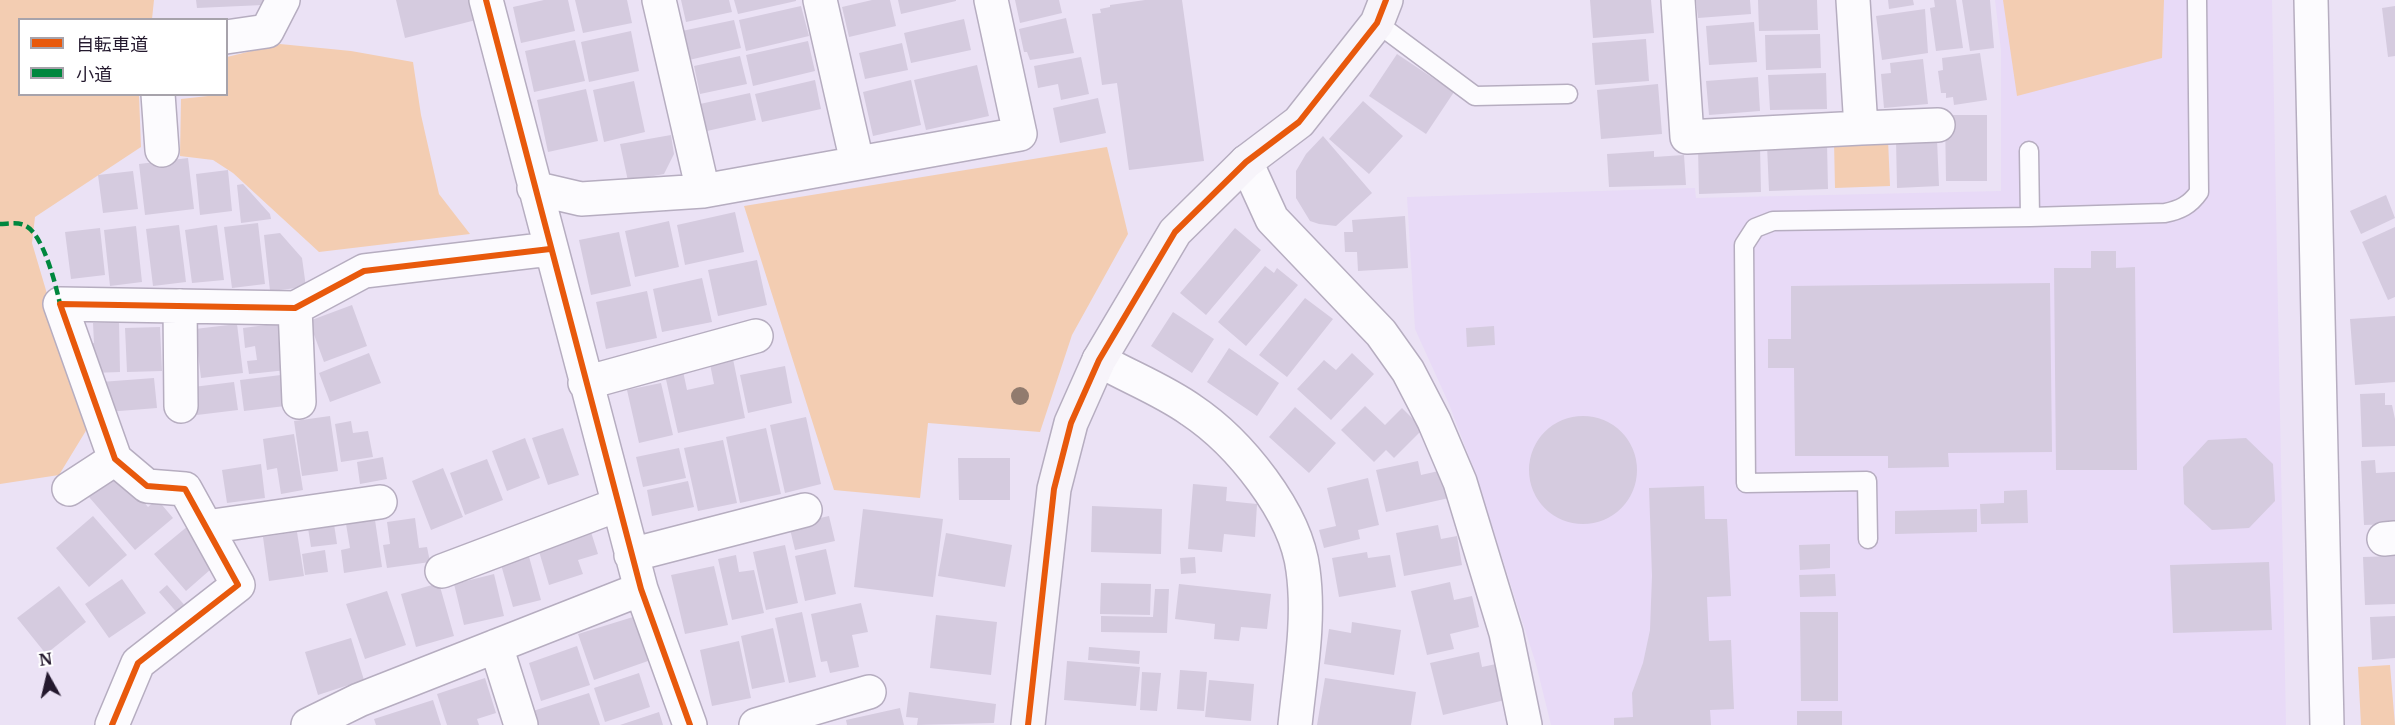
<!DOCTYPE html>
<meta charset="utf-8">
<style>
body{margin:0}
#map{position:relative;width:2395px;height:725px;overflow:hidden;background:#ebe2f5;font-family:Merriweather,"Noto Sans JP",serif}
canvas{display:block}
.legend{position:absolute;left:18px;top:18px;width:210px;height:78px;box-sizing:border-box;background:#fff;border:2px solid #a7a3ab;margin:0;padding:8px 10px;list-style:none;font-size:18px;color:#24192e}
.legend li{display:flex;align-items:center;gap:12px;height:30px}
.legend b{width:30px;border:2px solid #a7a3ab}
.north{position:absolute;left:18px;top:647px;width:60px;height:60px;-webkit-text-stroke:4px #fff;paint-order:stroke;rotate:352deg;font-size:16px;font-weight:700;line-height:24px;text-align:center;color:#24192e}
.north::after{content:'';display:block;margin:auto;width:21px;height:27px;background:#24192e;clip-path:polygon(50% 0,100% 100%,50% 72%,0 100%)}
</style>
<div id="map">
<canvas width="2395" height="725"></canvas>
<ul class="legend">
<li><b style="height:8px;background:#e8590c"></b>自転車道</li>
<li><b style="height:8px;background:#00873e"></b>小道</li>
</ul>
<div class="north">N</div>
</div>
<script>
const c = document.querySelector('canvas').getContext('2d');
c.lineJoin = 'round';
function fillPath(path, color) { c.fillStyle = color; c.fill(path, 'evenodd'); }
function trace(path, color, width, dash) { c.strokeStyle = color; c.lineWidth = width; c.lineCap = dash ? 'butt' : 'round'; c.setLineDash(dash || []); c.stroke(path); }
fillPath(new Path2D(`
 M1995,0H2272L2286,725H1551L1536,664L1474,470L1449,404L1415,329L1407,197L1695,188L1696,198L2001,191V50Z`), '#e8daf7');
fillPath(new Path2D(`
 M0,0H154L152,19L20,20V94L139,95L141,147L35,217L32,243L87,429L59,475L0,484Z
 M2003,0H2164L2162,58L2017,96Z
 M280,44L351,51L413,62L421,115L439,194L470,234L319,252L233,173L213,160L180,156L181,99L226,94L227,57Z
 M1888,139L1890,186L1835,188L1834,141Z
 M1107,147L1128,234L1072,335L1040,432L928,423L920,498L834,490L744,206Z
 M2390,665L2395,725H2361L2358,667Z`), '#f3cdb2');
fillPath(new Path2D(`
 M196,0H263V5L197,8Z
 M396,0H471L476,20L405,38Z
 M544,0H568L575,31L521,43L513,7Z
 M575,0H627L632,23L583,33Z
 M681,0H729L732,12L686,22Z
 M734,0H796V1L738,14Z
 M872,0H890L896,26L849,37L842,7Z
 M898,0H956V1L901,14Z
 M1015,0H1059L1062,13L1020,23Z
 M1145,0H1182L1204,161L1129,170L1117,83L1102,85L1092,14L1101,13L1100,9L1110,7V5Z
 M1590,0H1651L1654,33L1593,38Z
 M1696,0H1750L1751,14L1698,18Z
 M1758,0H1817L1818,30L1759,31Z
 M1888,0H1913L1914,5L1889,9Z
 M1934,0H1956L1963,48L1936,51L1930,8L1935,7Z
 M1962,0H1990L1994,48L1970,51Z
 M801,6L809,36L746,51L739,20Z
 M2395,6V56L2388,57L2382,8Z
 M1925,9L1928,53L1882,60L1876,16Z
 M1066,18L1074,53L1030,60L1027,52H1024L1019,29Z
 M964,19L971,50L911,63L904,33Z
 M734,20L741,48L689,60L682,31Z
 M1754,22L1757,62L1709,65L1706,26Z
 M631,31L639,71L589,82L581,42Z
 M1820,34L1821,68L1766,70L1765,35Z
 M1646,39L1649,81L1595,85L1592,43Z
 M575,40L585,81L534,92L525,51Z
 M808,41L815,71L753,86L746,55Z
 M902,43L908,70L865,79L859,53Z
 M1980,53L1987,100L1954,105L1953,97L1946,98V93H1941L1938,71L1943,70L1942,58Z
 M1397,54L1454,92L1426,134L1369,96Z
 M740,56L747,84L700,94L694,66Z
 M1081,57L1089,94L1061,100L1058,84L1038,88L1034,66Z
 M1923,59L1928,104L1884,108L1881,74L1891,73L1890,63Z
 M977,65L989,116L926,130L914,80Z
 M1826,73L1827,109L1770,110L1768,75Z
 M1758,77L1760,111L1709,115L1706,81Z
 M815,80L821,109L762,122L755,94Z
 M911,80L921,125L873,136L863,92Z
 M634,81L645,132L604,142L593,90Z
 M1658,84L1662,134L1601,139L1597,90Z
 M586,89L598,141L548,152L537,100Z
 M750,93L756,120L707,131L700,104Z
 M1098,98L1106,133L1060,143L1053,108Z
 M1363,101L1403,136L1369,174L1329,139Z
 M1945,115H1987V181H1946Z
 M671,135L674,154L664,174L628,181L620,144Z
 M1323,136L1372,193L1336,226L1319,224L1310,221L1296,198V171L1306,154Z
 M1937,139L1939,186L1897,188L1896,140Z
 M1827,143L1828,189L1769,191L1767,145Z
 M1760,146L1761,192L1699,194L1698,147Z
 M1654,151V157L1684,155L1686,185L1609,187L1607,154Z
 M188,158L194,209L145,215L139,164Z
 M228,170L232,211L200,215L196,174Z
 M133,171L138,209L103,213L98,175Z
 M243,184L270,214L271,219L241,223L237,185Z
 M2386,195L2395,218L2361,234L2350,211Z
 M735,212L744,252L685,265L677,225Z
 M1405,216L1408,268L1358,271L1357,252H1345L1344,232H1353L1352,220Z
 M669,221L679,267L635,277L625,231Z
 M258,223L265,284L232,288L224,227Z
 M179,225L186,282L153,286L146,229Z
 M217,225L224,280L192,283L185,230Z
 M136,226L142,282L110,286L104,230Z
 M2395,227V297L2388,300L2362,242Z
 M100,228L105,275L71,279L65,232Z
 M1235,228L1261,250L1206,315L1180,293Z
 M619,232L631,286L591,295L579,240Z
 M280,233L302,258L306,287L270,291L264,235Z
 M2091,251H2116V268L2135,267L2137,470H2056L2054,268H2091Z
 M757,260L767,305L718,316L708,270Z
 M1265,266L1274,273L1277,268L1298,285L1246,346L1218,322Z
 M702,278L712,322L662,332L653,289Z
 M2050,283L2052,452L1948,453L1949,467L1888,468V456H1795L1794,368H1768V339H1791V286Z
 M647,291L657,338L606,349L596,302Z
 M1305,298L1333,319L1287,377L1259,355Z
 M352,305L367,346L324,362L309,321Z
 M1173,312L1214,339L1192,373L1151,346Z
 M2395,316V382L2355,385L2350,319Z
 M119,322L120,372L92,373L89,343H94L93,323Z
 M281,323L287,370L249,374L247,361L257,360L255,346L245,348L243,328Z
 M237,324L243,373L201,378L195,329Z
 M1494,326L1495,345L1467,347L1466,328Z
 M160,327L162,371L127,372L125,328Z
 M1229,348L1279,383L1257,416L1207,382Z
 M369,353L381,383L330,402L319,373Z
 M1352,353L1374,374L1331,420L1297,389L1324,360L1336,370Z
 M733,359L745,418L678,433L665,375L683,371L687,390L714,384L710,364Z
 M785,366L792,403L748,413L740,375Z
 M281,375L285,406L244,411L240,380Z
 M154,378L157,408L107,412L101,382Z
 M234,382L238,410L197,415L193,387Z
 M661,383L673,435L639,443L627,390Z
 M2385,393V405H2392L2395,419V446L2362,447L2360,394Z
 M1365,406L1385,425L1402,408L1423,429L1394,458L1386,450L1374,462L1341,430Z
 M1295,407L1336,443L1309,473L1269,437Z
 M330,416L338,471L302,476L294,421Z
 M1529 470a54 54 0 1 1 108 0a54 54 0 1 1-108 0Z
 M806,417L821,484L785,493L770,425Z
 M351,421L353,433L368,431L373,457L341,462L335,424Z
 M563,428L579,475L548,485L532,438Z
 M766,428L781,494L740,503L726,437Z
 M294,434L303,490L281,494L277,468L267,470L263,439Z
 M525,438L540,478L507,491L492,451Z
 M2246,438L2273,464L2275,501L2249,528L2212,530L2184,504L2183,467L2208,440Z
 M723,440L737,503L698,511L684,448Z
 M679,448L686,478L643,487L636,457Z
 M383,457L387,479L360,484L357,462Z
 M958,458H1010V500H959Z
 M487,459L503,500L465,515L450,473Z
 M2375,460L2376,473L2395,472V524L2364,525L2361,461Z
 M1418,461L1421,475L1443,470L1449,498L1386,512L1376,470Z
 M261,464L265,498L227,503L222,470Z
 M443,468L463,517L431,530L412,481Z
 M119,472L148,507L157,499L173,518L135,550L89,497Z
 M1368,478L1379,525L1358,530L1360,539L1324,548L1319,530L1336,526L1327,488Z
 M688,481L694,507L652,516L647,490Z
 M1193,484L1227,487L1226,501L1257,504L1255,537L1224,534L1222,552L1188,549Z
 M1704,486L1705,519H1727L1731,596L1707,597L1709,641L1731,640L1734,709L1710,710L1711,725H1614V718L1633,717L1632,693L1643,663L1650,630L1652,576L1649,488Z
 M2027,490L2028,523L1981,524L1980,504L2004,503V491Z
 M1092,506L1162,509L1161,554L1091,552Z
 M863,509L943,519L933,597L854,587Z
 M1977,509V532L1895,534V511Z
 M93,516L127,555L89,587L56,548Z
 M829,516L835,541L795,550L789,525Z
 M415,518L419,548L427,547L430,562L387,568L383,545L390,544L387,522Z
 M375,520L382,567L344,573L341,550L350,548L346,524Z
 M334,524L337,544L311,547L308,528Z
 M1438,525L1441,539L1457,536L1462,565L1404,576L1396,533Z
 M188,526L219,562L186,591L154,554Z
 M297,532L304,576L269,581L263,537Z
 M591,532L598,554L578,560L583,574L549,585L538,548Z
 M946,533L1012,545L1005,587L938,576Z
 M1830,544V568L1800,570L1799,545Z
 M785,545L798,603L766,610L753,552Z
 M826,549L836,594L805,601L795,556Z
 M325,550L328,572L305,575L302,554Z
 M1367,552L1368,558L1390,555L1396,587L1339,597L1332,558Z
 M528,553L541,600L513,607L500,561Z
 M736,555L739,572L754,570L764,613L732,620L718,559Z
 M2395,556V604L2365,605L2363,557Z
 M1195,557L1196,573L1181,574L1180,558Z
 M2269,562L2272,630L2173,633L2170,565Z
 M714,566L728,625L685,634L671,575Z
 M494,574L504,616L464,625L454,584Z
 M1835,574L1836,596L1800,597L1799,575Z
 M122,579L146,613L109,638L85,604Z
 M1450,582L1454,600L1472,596L1479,627L1450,634L1454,649L1427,655L1411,591Z
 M439,583L454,636L416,647L401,594Z
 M1101,583L1151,584L1150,615L1100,614Z
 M1179,584L1271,594L1267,629L1241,627L1239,641L1214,639L1215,624L1175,619Z
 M167,585L187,608L179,615L159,592Z
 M59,586L86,622L46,654L17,618Z
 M1155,589H1169L1167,633L1101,632V616L1153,617Z
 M387,591L406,645L365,659L346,604Z
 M861,603L868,632L852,635L859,667L830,673L827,661L821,662L811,614Z
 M802,612L816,677L789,683L775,618Z
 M1800,612H1838V701H1801Z
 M936,615L997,622L991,675L930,668Z
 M2395,616V658L2372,660L2370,617Z
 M633,617L648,661L594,680L578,634Z
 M1352,622L1401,630L1394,675L1324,664L1329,629L1351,633Z
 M773,628L785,682L752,689L741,636Z
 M351,638L364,680L318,695L305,652Z
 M739,641L751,698L712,706L700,650Z
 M577,646L590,685L541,701L529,663Z
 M1089,647L1140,651L1139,664L1088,660Z
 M1479,652L1482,667L1496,664L1505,700L1443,715L1430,663Z
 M1067,661L1140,667L1136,706L1064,700Z
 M1180,670L1207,672L1204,711L1177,709Z
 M1142,672L1161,673L1157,711L1140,710Z
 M639,673L650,707L605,722L594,688Z
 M485,678L496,713L477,719L479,725H447L437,694Z
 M1325,678L1416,692L1411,725H1317Z
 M1209,680L1254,684L1251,721L1205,717Z
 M909,692L996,704L994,723L917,725L918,718L906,717Z
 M589,693L600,725H538L533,711Z
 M433,700L441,725H376L374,719Z
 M900,708L904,725H847L846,720Z
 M1797,711H1842V725H1797Z
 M659,712L663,725H620Z`), '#d5cbdf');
const lane = new Path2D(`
 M1377,23L1475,96L1568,94
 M2030,217L2165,213C2180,210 2190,205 2199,192L2197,0
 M1868,539L1867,481L1746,483L1744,245L1755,228L1773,221L2030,217L2029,151`);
const street = new Path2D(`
 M486,0L641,589L690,725
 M659,0L703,191
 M820,0L857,162
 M1678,0L1687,137L1861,128L1853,0
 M2311,0L2327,725
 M226,37L267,31L283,0
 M158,94L162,150
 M1861,128L1938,125
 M1246,162L1272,219L1381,333L1408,371L1434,421L1460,482L1506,633L1525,725
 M534,188L581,199L703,191L1020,134L991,0
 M180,306L181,406
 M295,308L299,402
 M1099,360C1129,377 1163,390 1191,410C1239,442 1296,512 1303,570C1310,621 1300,675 1295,725
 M585,383L756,336
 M69,489L115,459
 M206,527L380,502
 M2384,539L2395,538
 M631,555L805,510
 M442,571L617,505
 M496,646L521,725
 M112,725L138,663L238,585L185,489L147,486L115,459L60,304L295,308L364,271L550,249
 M308,725L359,700L641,589
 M756,725L869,692`);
const secondary = new Path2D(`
 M1028,725L1054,489L1071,423L1099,360L1175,232L1246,162L1299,122L1377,23L1386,0`);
trace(lane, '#b6adc0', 21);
trace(street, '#b6adc0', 36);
trace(secondary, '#b6adc0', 36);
trace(lane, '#fcfbfe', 18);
trace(street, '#fcfbfe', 33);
trace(secondary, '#f7f4fa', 33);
trace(new Path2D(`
 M0,224C7,224 17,222 24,225C43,232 56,286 60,304`), '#00873e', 4.5, [9, 4.5]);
trace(new Path2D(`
 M486,0L641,589L690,725
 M112,725L138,663L238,585L185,489L147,486L115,459L60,304L295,308L364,271L550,249
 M1028,725L1054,489L1071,423L1099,360L1175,232L1246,162L1299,122L1377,23L1386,0`), '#e8590c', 6);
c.fillStyle = '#917b6e';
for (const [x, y] of [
 [1020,396]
]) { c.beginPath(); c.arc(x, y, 9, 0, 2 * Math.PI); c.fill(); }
</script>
